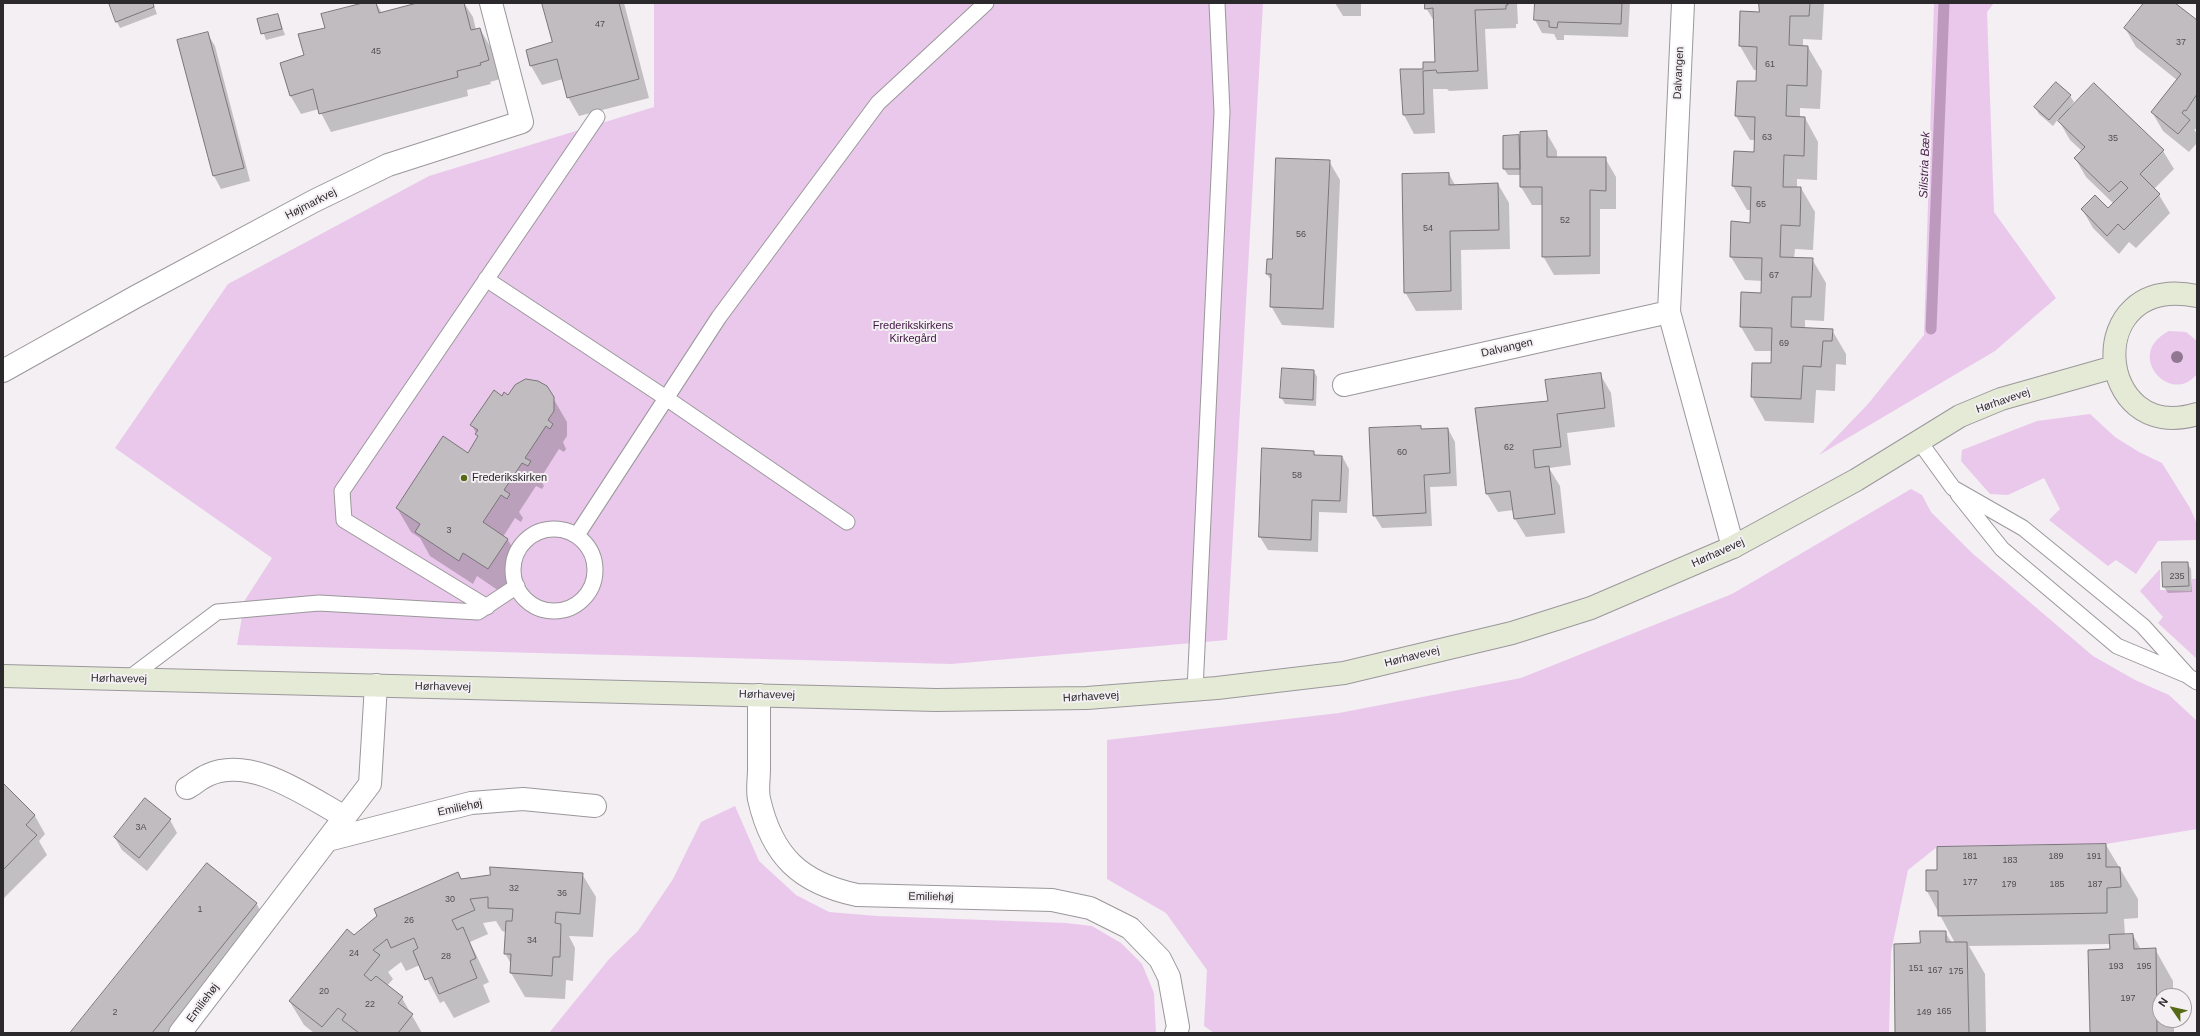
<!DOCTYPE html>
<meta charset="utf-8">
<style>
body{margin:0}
#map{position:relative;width:2200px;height:1036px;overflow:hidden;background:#f3eff3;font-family:Helvetica,sans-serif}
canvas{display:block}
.frame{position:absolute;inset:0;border:4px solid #2b292b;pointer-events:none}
.north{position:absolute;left:2152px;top:988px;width:40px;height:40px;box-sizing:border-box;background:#f3eff3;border:1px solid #a3a0a3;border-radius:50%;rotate:304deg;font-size:11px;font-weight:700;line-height:16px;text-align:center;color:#2b292b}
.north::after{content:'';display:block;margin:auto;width:14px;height:18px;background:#566915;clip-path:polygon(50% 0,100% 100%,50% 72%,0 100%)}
</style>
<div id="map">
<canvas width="2200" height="1036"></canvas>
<div class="frame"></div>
<div class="north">N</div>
</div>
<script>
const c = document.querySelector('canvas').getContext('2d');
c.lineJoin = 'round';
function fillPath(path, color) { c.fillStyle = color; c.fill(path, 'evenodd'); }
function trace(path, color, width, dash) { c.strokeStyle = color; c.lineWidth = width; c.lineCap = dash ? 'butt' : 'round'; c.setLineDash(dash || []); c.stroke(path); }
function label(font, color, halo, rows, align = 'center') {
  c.font = font + ' Helvetica,sans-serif'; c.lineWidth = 4; c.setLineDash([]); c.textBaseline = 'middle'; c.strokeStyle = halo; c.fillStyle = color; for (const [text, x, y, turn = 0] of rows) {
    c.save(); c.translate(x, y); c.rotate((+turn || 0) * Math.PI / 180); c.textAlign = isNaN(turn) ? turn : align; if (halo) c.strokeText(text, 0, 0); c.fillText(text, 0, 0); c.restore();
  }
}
fillPath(new Path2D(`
 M654,3H1263L1227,640L951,664L237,645L245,600L272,558L115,448L228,284L429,176L654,107Z
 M1934,3H1994L1987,12L1994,212L2056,298L1995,351L1819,455L1868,404L1924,335Z
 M2169,331L2186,332L2197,341V374C2171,407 2123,354 2169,331Z
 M2090,414L2115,437L2139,452L2162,463L2190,508L2197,524V540L2158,541L2136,574L2116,560L2108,566L2049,520L2060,509L2044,478L2008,495L1990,494L1961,461L1962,450L2037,421Z
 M1911,489L1922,495L1931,512L1972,553L2093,656L2135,680L2169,695L2197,721V829L2106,844L1937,847L1908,870L1891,952L1889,1033H1214L1204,1026L1207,970L1166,913L1107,879V740L1339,713L1521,678L1732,594Z
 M2160,569V590L2191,591L2192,579H2197V659L2158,623L2163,617L2140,591Z
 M735,806L759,861L796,895L829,912L877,916L1066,923L1092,926L1121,943L1142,964L1154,993L1156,1033H549L610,958L638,931L673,879L701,822Z`), '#eac8eb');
fillPath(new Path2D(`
 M113,3H153L157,14L120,28L117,22Z
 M366,3H376L382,13L421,3H464L473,17L476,30L480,29L491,48L500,79L490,82L491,84L467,90L468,96L331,132L319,109L301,114L290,95L305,56L326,29Z
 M543,3H624L649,98L579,116L568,97L563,79L542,85L531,66L553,43Z
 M1335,3H1361V16H1343Z
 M1426,3H1517L1518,24H1516V28L1485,29L1488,89L1449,91L1447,89H1433L1435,133L1414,134L1404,115L1401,70H1424L1436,63L1434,21L1426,8Z
 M1536,3H1630L1628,37L1564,35V40H1557L1554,34L1542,33L1535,20Z
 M1760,3H1824L1822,40L1803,39V47H1808L1822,71L1820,109L1800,108V118H1805L1818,142L1817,180L1797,179V188H1801L1815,212L1813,250L1795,249L1794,259H1812L1826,283L1824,321L1805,320V329L1832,330L1846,354V365L1836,364L1835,391L1816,390L1814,423L1765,421L1752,397L1753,364H1772V351H1755L1741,327L1762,294V281L1745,280L1731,257L1751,224V210H1747L1733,186L1755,153V140H1750L1736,116L1738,82H1757V70H1754L1740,46L1741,12L1760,13Z
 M2146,3H2174L2197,22V129H2194L2197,134V143L2189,152L2163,131L2152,112L2177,80L2136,47L2125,28Z
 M278,15L285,35L266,40L259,20Z
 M207,33L215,46L250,181L221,189L214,176Z
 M2056,83L2070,96L2074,102L2069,108L2070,110L2163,151L2174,169L2154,189L2159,195L2170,213L2136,248L2129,242L2119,254L2093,228L2082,209H2108L2114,204L2086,177L2075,158L2082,151L2070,140L2058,119L2053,126L2039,114L2035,107Z
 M1546,132L1557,151V158H1605L1616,177V209H1600V274L1554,275L1543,256V205H1532L1521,187V175H1508L1504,169L1518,136L1521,141Z
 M1329,161L1340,180L1334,328L1282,325L1271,306L1272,282L1267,274L1273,260Z
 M1449,174L1455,185L1498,184L1509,203L1510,249L1461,250L1462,310L1416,311L1405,292Z
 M1314,371L1317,377L1316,406L1285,404L1281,397Z
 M1600,374L1611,393L1615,427L1567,433L1571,465L1549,468L1560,486L1565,533L1526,537L1515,519L1514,510L1498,512L1487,494L1549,402Z
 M508,396L553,398L567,422V436L563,442L566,449L564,452L559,449L540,479L544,486L542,489L536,486L519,512L523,518L521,522L515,518L503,537L508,540L521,563L502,593L477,576L473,584L430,556L420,538L411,532L397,508L468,454L478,437L472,425L502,397Z
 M1421,427L1422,430L1448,429L1455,442L1457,486L1430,487L1432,526L1382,528L1374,515Z
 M1263,450L1313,452L1315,456H1342L1349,469L1347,513L1319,512L1318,552L1268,550L1260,537Z
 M2187,563L2191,569L2192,592L2168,593L2164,587Z
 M3,785L35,816L45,834L39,841L47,855L3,899Z
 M170,820L177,833L147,871L122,850L115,838Z
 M2106,845L2138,899V918L2124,919L2125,936L2133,935L2141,950L2155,949L2173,981V996H2160V1020H2174V1033H2091L2111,944L1969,946L1985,974L1986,1033H1896L1921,944L1945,932L1952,943H1955L1927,891L1938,871Z
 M582,874L596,897L593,937L569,936L575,948L573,981L566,980L565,999L525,997L511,973V964L505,953L506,932L502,931L496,921L483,923L488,934L470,942L489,982L483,985L490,1002L454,1018L444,1001L440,1003L420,965L406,971L401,962L388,972L393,979L387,986L402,998L422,1033H314L304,1025L290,1002L355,936L461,880Z
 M256,903L270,927L185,1033H72Z`), '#0003');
trace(new Path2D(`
 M1931,329L1944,3`), '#bc99bd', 11);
const building = new Path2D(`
 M109,3H153L154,7L116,22Z
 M363,3H376L379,13L417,3H464L471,30L480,28L489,60L480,63L481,65L457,71L458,77L319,114L313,89L290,96L280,63L304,55L298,34L325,28L321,14Z
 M542,3H619L639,79L567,98L557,59L530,66L526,50L552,42Z
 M1425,3H1508V5H1506V9L1475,10L1478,71L1437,73L1436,70L1423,71L1424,114L1403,115L1400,69H1423V62H1435L1433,8L1425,9Z
 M1535,3H1622L1621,24L1558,22L1557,28L1549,27V21L1534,20Z
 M1759,3H1810L1809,16H1790L1789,45L1808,46L1807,86L1787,85L1786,116L1805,117L1804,156L1784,155L1783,187H1801L1800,226L1781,225L1780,257L1813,258L1811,297H1792L1791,327L1833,329L1832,341H1823L1821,367L1803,366L1801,399L1751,397L1752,363H1771L1772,328L1740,327L1741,292L1761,293L1762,258L1730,257L1731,221L1750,223L1751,187L1732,186L1734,151L1754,152L1755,117L1735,116L1737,81H1756L1757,47L1739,46L1740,11L1759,12Z
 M2144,3H2175L2197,20V94L2186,111L2184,110L2182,113L2190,120L2178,134L2151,112L2181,74L2124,28Z
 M278,14L282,29L261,34L257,19Z
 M208,32L244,168L213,176L177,40Z
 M2056,82L2071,95L2049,120L2034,107Z
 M2094,83L2164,150L2140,174L2160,194L2124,230L2118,224L2107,236L2081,209L2095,195L2108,208L2128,188L2121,181L2109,192L2074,158L2085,147L2058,121Z
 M1547,131V157H1606V191L1590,190V256L1542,257V187H1520V132Z
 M1519,135L1520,169H1503V136Z
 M1276,158L1330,160L1323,309L1270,307L1271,274H1266L1267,259H1272Z
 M1449,173V185L1498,183L1499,230L1450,231L1451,291L1404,293L1402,174Z
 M1282,368L1314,370L1313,400L1280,398Z
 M1601,373L1605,408L1557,414L1561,447L1533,450L1535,468L1549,466L1555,514L1514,519L1510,491L1486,494L1475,408L1548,401L1545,380Z
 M526,379L538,381L547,386L554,397V411L548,420L553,424L550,429L546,426L525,458L531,461L528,466L522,463L504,490L510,494L507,499L501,495L483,522L508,539L488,569L463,553L459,561L415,532L420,524L396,508L443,436L468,453L478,436L475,434L478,430L470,425L494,390L502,396L504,392L508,395L515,385Z
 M1421,426V429L1448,428L1450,473L1424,475L1426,513L1373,516L1369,428Z
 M1262,448L1314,451V455L1342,456L1340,501L1312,500L1311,540L1259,537Z
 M2162,562H2188L2189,586L2163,587Z
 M3,783L35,815L26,825L37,835L3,870Z
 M145,798L171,819L139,858L114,837Z
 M2106,844V867H2120L2121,887L2107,888V913L1938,916V891H1926V870H1937V847Z
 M207,863L257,903L152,1033H70Z
 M490,867L583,873L580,914L556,912L555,923L561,924L560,957H553L552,976L510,973L511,954H504L506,921H512L513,909L488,908V897L470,899L475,910L452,920L457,930L463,927L476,958L470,961L477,978L439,994L432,977L425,980L413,951L418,948L414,938L391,948L387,939L373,950L380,955L364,975L371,981L376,976L403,997L398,1003L413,1014L398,1033H359L342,1020L346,1014L338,1008L322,1027L289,1001L347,929L354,935L377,916L374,909L458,872L461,879L490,875Z
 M1920,931H1946V942H1967L1969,1033H1895L1894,944L1920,943Z
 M2133,934L2134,949L2156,948L2157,1033H2090L2088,950L2110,949L2109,935Z`);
fillPath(building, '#c0bcc0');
trace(building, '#797679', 1);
const lane = new Path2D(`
 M486,279L666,398L847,522
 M1919,441L1953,488L2023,528L2143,626L2188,676L2197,682
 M1958,494L2002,549L2117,646L2184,674
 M513 570a41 41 0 1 1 82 0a41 41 0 1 1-82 0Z
 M577,535L719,317L878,103L986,3
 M487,607L344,520L342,491L597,117
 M128,679L217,612L319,603L478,612L517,586
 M1195,690L1222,112L1217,3`);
const street = new Path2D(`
 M1683,3L1669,312L1733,547
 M3,371L137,296L314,201L388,165L522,122L491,3
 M1344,385L1669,312
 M759,695C759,720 759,744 759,769C759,778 757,790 759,799C772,856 800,883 857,895L1052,900L1090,908L1130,928L1160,959L1169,977L1178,1027L1176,1033
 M187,788C194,784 201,778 208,775C252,755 308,797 345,817
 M328,840L471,803L523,799L595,806
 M180,1033L370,784L376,685`);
const secondary = new Path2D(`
 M2197,296C2080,272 2094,446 2197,414
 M3,676L936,700L1087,698L1217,688L1344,673L1512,633L1591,608L1733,547L1856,480L1960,416L2001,399L2114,367`);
trace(lane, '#9b979b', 17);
trace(street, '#9b979b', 24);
trace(secondary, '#9b979b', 24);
trace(lane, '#fff', 15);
trace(street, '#fff', 22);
trace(secondary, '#e4ead5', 22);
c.fillStyle = '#917792';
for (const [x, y] of [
 [2177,357]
]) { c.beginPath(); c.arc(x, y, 6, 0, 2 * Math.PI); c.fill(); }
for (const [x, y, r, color] of [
 [464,478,4,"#566915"]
]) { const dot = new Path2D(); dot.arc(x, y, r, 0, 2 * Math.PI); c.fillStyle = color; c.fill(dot); trace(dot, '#f3eff3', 1.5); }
label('9px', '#504e50', null, [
 ["47",600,25],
 ["37",2181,43],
 ["45",376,52],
 ["61",1770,65],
 ["63",1767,138],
 ["35",2113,139],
 ["65",1761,205],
 ["52",1565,221],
 ["54",1428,229],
 ["56",1301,235],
 ["67",1774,276],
 ["69",1784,344],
 ["62",1509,448],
 ["60",1402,453],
 ["58",1297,476],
 ["3",449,531],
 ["235",2177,577],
 ["3A",141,828],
 ["181",1970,857],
 ["189",2056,857],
 ["191",2094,857],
 ["183",2010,861],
 ["177",1970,883],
 ["179",2009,885],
 ["185",2057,885],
 ["187",2095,885],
 ["32",514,889],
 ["36",562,894],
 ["30",450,900],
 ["1",200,910],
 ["26",409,921],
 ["34",532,941],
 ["24",354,954],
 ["28",446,957],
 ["193",2116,967],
 ["195",2144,967],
 ["151",1916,969],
 ["167",1935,971],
 ["175",1956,972],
 ["20",324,992],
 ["197",2128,999],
 ["22",370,1005],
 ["165",1944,1012],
 ["2",115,1013],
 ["149",1924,1013]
]);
label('11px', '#2b292b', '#f3eff3', [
 ["Dalvangen",1679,73,-87],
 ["Højmarkvej",311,204,-27],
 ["Dalvangen",1507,348,-13],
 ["Hørhavevej",2003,401,-19],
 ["Hørhavevej",1718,553,-24],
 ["Hørhavevej",1412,657,-14],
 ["Hørhavevej",119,679,1],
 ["Hørhavevej",443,687,1],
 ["Hørhavevej",767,695,1],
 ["Hørhavevej",1091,697,-3],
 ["Emiliehøj",460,808,-12],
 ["Emiliehøj",931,897,1],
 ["Emiliehøj",203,1003,-53]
]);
label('11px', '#401543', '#f3eff3', [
 ["Frederikskirkens",913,326],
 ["Kirkegård",913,339]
]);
label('11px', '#2b292b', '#f3eff3', [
 ["Frederikskirken",472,478]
], 'left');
label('italic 12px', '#481d4a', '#f3eff3', [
 ["Silistria Bæk",1925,165,-88]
]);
</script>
